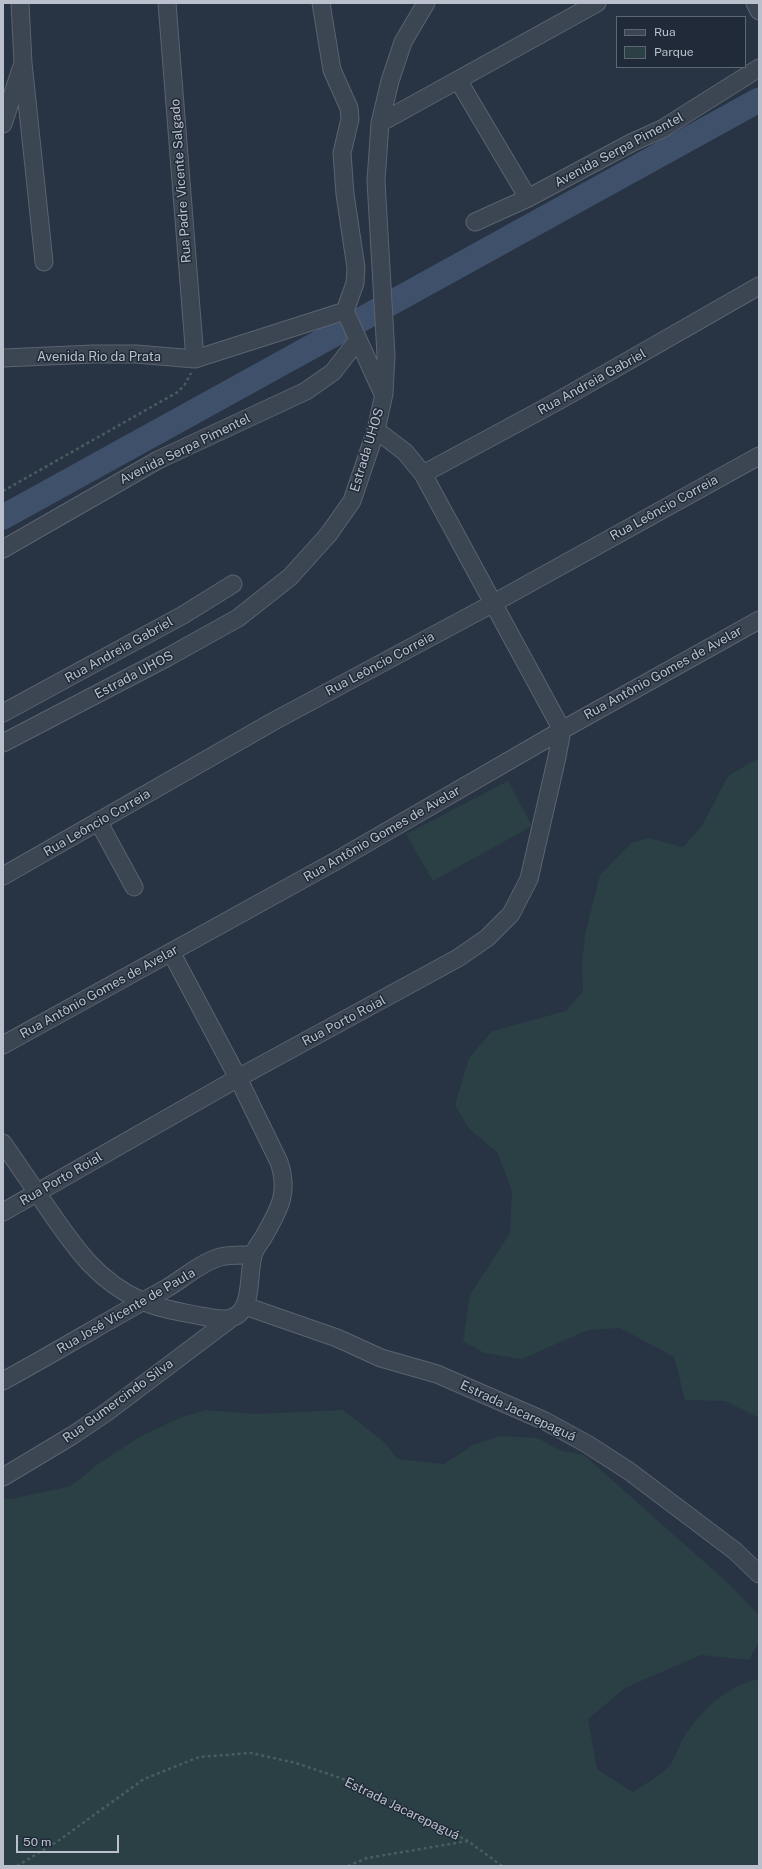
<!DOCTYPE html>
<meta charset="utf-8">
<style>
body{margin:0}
#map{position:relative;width:762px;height:1869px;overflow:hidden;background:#283343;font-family:"Public Sans",sans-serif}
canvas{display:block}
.frame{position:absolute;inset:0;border:4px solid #bac0cc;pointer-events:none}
.legend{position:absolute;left:616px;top:16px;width:130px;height:52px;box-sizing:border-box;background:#212a38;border:1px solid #5e6673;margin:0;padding:5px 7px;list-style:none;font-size:12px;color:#bac0cc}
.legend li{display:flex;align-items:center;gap:8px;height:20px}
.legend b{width:20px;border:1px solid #5e6673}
.scale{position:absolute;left:16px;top:1835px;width:103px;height:18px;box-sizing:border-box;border:2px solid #bac0cc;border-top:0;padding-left:5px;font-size:12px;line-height:14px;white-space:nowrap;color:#bac0cc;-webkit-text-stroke:3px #212a38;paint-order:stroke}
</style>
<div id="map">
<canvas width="762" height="1869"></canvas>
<div class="frame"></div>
<ul class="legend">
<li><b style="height:5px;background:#3c4552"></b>Rua</li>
<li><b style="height:11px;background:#2a4044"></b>Parque</li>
</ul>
<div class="scale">50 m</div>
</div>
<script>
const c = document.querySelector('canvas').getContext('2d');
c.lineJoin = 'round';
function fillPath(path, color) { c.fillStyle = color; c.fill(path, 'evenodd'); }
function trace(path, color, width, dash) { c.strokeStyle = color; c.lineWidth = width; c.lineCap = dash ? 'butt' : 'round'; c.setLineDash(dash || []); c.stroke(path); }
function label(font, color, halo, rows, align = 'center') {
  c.font = font + ' "Public Sans",sans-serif'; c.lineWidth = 3; c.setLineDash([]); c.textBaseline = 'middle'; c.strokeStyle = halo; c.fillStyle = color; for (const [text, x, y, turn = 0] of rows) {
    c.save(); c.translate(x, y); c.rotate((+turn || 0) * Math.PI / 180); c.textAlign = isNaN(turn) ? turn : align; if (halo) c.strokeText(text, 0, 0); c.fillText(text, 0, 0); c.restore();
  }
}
fillPath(new Path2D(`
 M759,758V1418L725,1401L685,1400L674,1357L620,1328L588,1330L522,1359L484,1353L463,1341L470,1295L510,1233L512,1191L497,1152L469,1129L455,1105L469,1058L492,1031L566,1011L583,991L582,963L585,935L600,875L631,843L648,838L683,847L702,826L728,776Z
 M508,781L532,826L433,881L406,834Z
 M205,1410L255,1414L343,1410L383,1441L398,1459L444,1464L473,1445L500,1436L538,1438L559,1450L584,1455L728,1583L759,1615V1642L749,1660L701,1655L625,1688L588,1719L597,1769L633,1792C642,1786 664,1773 670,1765C676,1757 678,1746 684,1737C700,1711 728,1685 759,1679V1866H3V1498L11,1499L71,1486L98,1464L141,1436L182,1417Z`), '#2a4044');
trace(new Path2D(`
 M3,517L759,100`), '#3f506b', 25);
const minor = new Path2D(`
 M20,3L23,63L44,262
 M167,3L195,359
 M321,3L332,70L349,108L350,119L342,153L345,194L356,268L355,283L345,311L383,394
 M755,3L759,11
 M458,80L528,198
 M380,123L597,3
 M3,124L21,69
 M475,222L528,198L633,142L662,129L759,68
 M3,358L93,354H136L195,359L345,311
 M423,474L558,401L759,286
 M3,549L158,460L306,391L333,372L357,341
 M3,713L183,615L233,584
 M3,743L168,657L238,618L290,577L328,535L352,501L376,430L384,394L386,355L376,181L380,123L390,81L403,42L426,3
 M98,821L134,887
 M3,876L274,721L492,604L759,456
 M3,1045L334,862L562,730L759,620
 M3,1143C19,1166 35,1190 51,1213C76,1249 98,1281 140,1300C159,1309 181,1312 201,1316C217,1319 235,1324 244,1307C251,1294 249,1271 253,1256C254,1250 259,1244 263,1238C278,1211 290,1194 279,1162L238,1078L171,952
 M3,1212L238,1078L458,958L487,938L511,914L529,879L557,757L562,730L423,474L405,452L376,430
 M245,1306L337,1338L381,1358L437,1374L545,1421L587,1444L629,1471L735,1551L759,1574
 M3,1381C58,1351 112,1318 167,1288C184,1278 200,1263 220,1257C230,1254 242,1255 253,1255
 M3,1477L73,1435L107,1412L229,1320`);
trace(minor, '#5b6370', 19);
trace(new Path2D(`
 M3,491L176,393L184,386L191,373
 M17,1866L55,1843L144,1779L199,1757L251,1753L296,1763L352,1782L394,1802L468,1841L502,1866
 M348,1866L367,1858L468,1841`), '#495d60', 2.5, [3, 3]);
trace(minor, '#3c4552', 17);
label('13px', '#bac0cc', '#212a38', [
 ["Avenida Serpa Pimentel",619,150,-28],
 ["Rua Padre Vicente Salgado",181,181,-94],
 ["Avenida Rio da Prata",99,357],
 ["Rua Andreia Gabriel",592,382,-29],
 ["Avenida Serpa Pimentel",185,449,-26],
 ["Estrada UHOS",367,450,-73],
 ["Rua Leôncio Correia",664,508,-29],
 ["Rua Andreia Gabriel",119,650,-29],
 ["Rua Leôncio Correia",380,664,-28],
 ["Rua Antônio Gomes de Avelar",663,673,-29],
 ["Estrada UHOS",134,675,-28],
 ["Rua Leôncio Correia",97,823,-30],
 ["Rua Antônio Gomes de Avelar",382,834,-30],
 ["Rua Antônio Gomes de Avelar",99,992,-29],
 ["Rua Porto Roial",344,1021,-28],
 ["Rua Porto Roial",61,1179,-30],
 ["Rua José Vicente de Paula",126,1311,-30],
 ["Rua Gumercindo Silva",118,1401,-36],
 ["Estrada Jacarepaguá",518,1411,25],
 ["Estrada Jacarepaguá",402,1809,26]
]);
</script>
